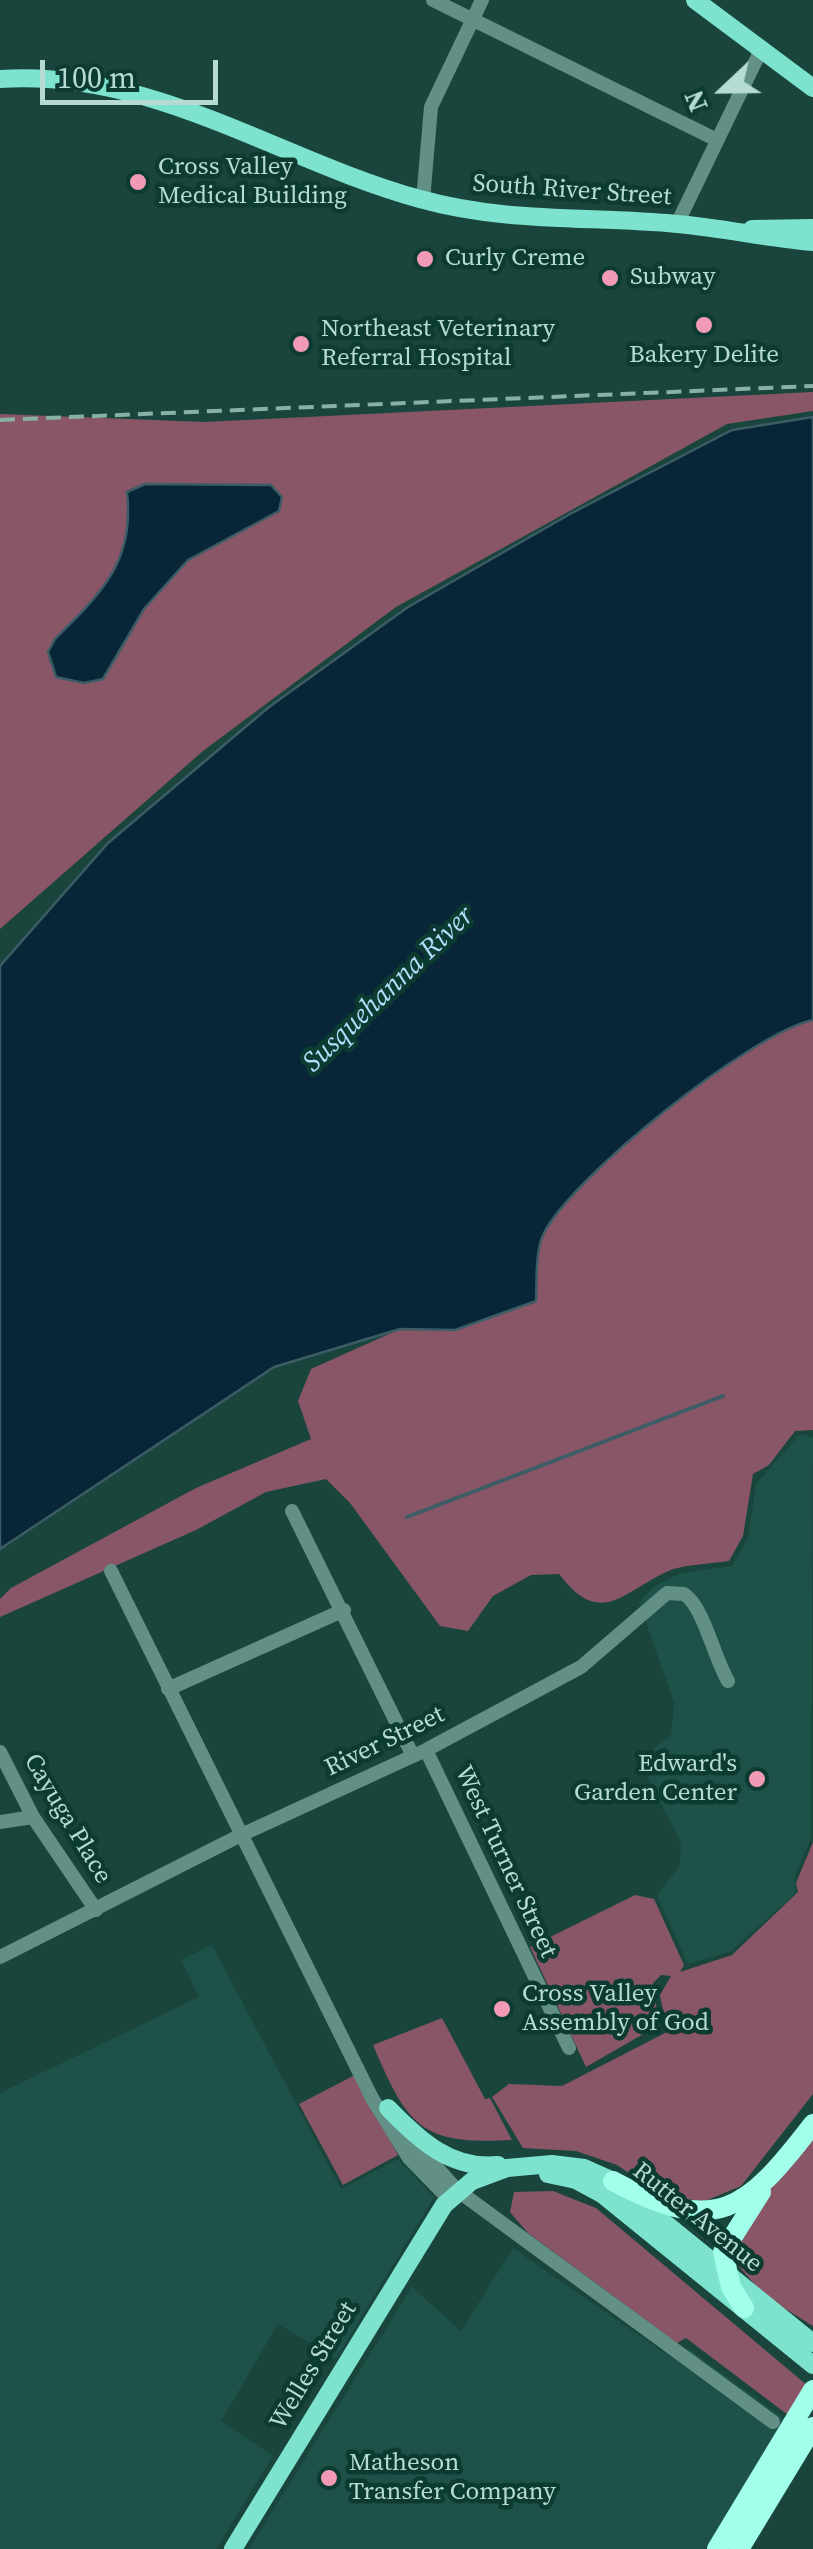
<!DOCTYPE html>
<style>
body{margin:0}
#map{position:relative;width:813px;height:2549px;overflow:hidden;background:#19453d;font-family:"Source Serif 4",serif}
canvas{display:block}
.north{position:absolute;left:673px;top:40px;width:100px;height:100px;-webkit-text-stroke:8px #0c3b32;paint-order:stroke;rotate:248deg;font-size:28px;font-weight:700;line-height:40px;text-align:center;color:#b5dbd2}
.north::after{content:'';display:block;margin:auto;width:35px;height:45px;background:#b5dbd2;clip-path:polygon(50% 0,100% 100%,50% 72%,0 100%)}
.scale{position:absolute;left:40px;top:60px;width:178px;height:45px;box-sizing:border-box;border:5px solid #b5dbd2;border-top:0;padding-left:12px;font-size:30px;line-height:35px;white-space:nowrap;color:#b5dbd2;-webkit-text-stroke:8px #0c3b32;paint-order:stroke}
</style>
<div id="map">
<canvas width="813" height="2549"></canvas>
<div class="north">N</div>
<div class="scale">100 m</div>
</div>
<script>
const c = document.querySelector('canvas').getContext('2d');
c.lineJoin = 'round';
function fillPath(path, color) { c.fillStyle = color; c.fill(path, 'evenodd'); }
function trace(path, color, width, dash) { c.strokeStyle = color; c.lineWidth = width; c.lineCap = dash ? 'butt' : 'round'; c.setLineDash(dash || []); c.stroke(path); }
function label(font, color, halo, rows, align = 'center') {
  c.font = font + ' "Source Serif 4",serif'; c.lineWidth = 9; c.setLineDash([]); c.textBaseline = 'middle'; c.strokeStyle = halo; c.fillStyle = color; for (const [text, x, y, turn = 0] of rows) {
    c.save(); c.translate(x, y); c.rotate((+turn || 0) * Math.PI / 180); c.textAlign = isNaN(turn) ? turn : align; if (halo) c.strokeText(text, 0, 0); c.fillText(text, 0, 0); c.restore();
  }
}
fillPath(new Path2D(`
 M800,1434L813,1437L811,1837L795,1876L796,1893L731,1951L688,1964L657,1896L680,1865L681,1843L639,1760L671,1736L674,1703L639,1602L656,1585L681,1573L732,1566L748,1538L756,1484Z
 M212,1945L341,2189L398,2159L434,2197L336,2359L278,2324L221,2421L273,2456L216,2549H0V2093L199,1997L181,1960Z
 M513,2248L669,2356L689,2349L785,2419L705,2549H249L412,2287L461,2331Z`), '#1e5248');
fillPath(new Path2D(`
 M813,392V411L727,424L396,607L203,751L0,929V414L205,422ZM127,492L221,540L188,560L144,609L103,679L49,662L55,639C101,594 135,562 127,492Z
 M813,1020V1430L795,1431L769,1465L753,1474L743,1536L729,1561C710,1564 684,1564 666,1572C622,1593 600,1628 559,1574L531,1575L493,1596L468,1631L440,1626L350,1503L326,1479L266,1492L196,1530L0,1617V1599L11,1588L196,1488L311,1439L298,1401L311,1369L400,1329L455,1330L536,1302C537,1281 534,1251 544,1233C573,1176 751,1033 813,1020Z
 M813,1842V2094L741,2186L705,2201L664,2197L617,2165L576,2151L523,2148L492,2097L509,2084L562,2086L667,2032L660,1995L671,1976L661,1975L653,1983L659,2025L586,2067L530,1947L635,1895L654,1899L684,1965L680,1972L732,1955L798,1892L796,1883Z
 M442,2018L485,2099L490,2098L512,2140C421,2145 408,2127 373,2045Z
 M355,2075L398,2155L343,2185L299,2104Z
 M813,2139V2326L766,2297L734,2261L735,2252L768,2191Z
 M553,2191L596,2208L808,2386L788,2415L686,2338L677,2343L528,2233L510,2212L514,2192Z`), '#895667');
const water = new Path2D(`
 M813,417V1020C751,1033 573,1176 544,1233C535,1250 537,1281 536,1301L455,1330L400,1329L274,1367L0,1549V966L108,843L269,707L408,607L570,514L732,430Z
 M145,484L271,485L282,497L279,511L188,560L144,609L103,679L84,683L56,677L48,652L55,639C101,593 135,562 127,492Z`);
fillPath(water, '#082637');
trace(water, '#3c5c66', 2.5);
trace(new Path2D(`
 M407,1517L723,1396`), '#3c5c66', 4);
trace(new Path2D(`
 M433,0L715,139
 M423,200L431,107L482,0
 M677,224L761,50
 M292,1511L413,1756
 M111,1571L372,2098L409,2158L449,2199L458,2196
 M168,1689L344,1610
 M426,1750L569,2048
 M0,1752L33,1817L96,1910
 M0,1822L33,1817
 M0,1957L239,1836L426,1750L581,1667L667,1593L684,1594C704,1607 714,1658 728,1681
 M402,2129L457,2190L773,2422`), '#629086', 14);
trace(new Path2D(`
 M695,0L813,88
 M0,79C154,69 278,160 420,199C505,223 592,216 677,224C723,228 767,238 813,242
 M752,229L813,228
 M388,2108C419,2140 451,2170 498,2165
 M548,2174L576,2180L602,2194L813,2365
 M233,2549L444,2205L472,2181L507,2168L552,2164L584,2168L613,2181L813,2343`), '#7ee3ce', 18);
trace(new Path2D(`
 M613,2181C717,2237 746,2211 813,2124
 M744,2308L731,2287L723,2252L761,2192
 M717,2549L813,2390
 M739,2549L813,2427`), '#a1ffea', 20);
trace(new Path2D(`
 M0,420L813,386`), '#88b0a7', 4, [15, 8]);
for (const [x, y, r, color] of [
 [138,182,10,"#f09ab6"],
 [425,259,10,"#f09ab6"],
 [610,278,10,"#f09ab6"],
 [704,325,10,"#f09ab6"],
 [301,344,10,"#f09ab6"],
 [757,1779,10,"#f09ab6"],
 [502,2009,10,"#f09ab6"],
 [329,2478,10,"#f09ab6"]
]) { const dot = new Path2D(); dot.arc(x, y, r, 0, 2 * Math.PI); c.fillStyle = color; c.fill(dot); trace(dot, '#0c3b32', 4); }
label('25px', '#b5dbd2', '#0c3b32', [
 ["Cross Valley",158,168],
 ["Medical Building",158,197],
 ["Curly Creme",445,259],
 ["Subway",630,278],
 ["Northeast Veterinary",321,330],
 ["Referral Hospital",321,359],
 ["Bakery Delite",704,356,"center"],
 ["Edward's",737,1765,"right"],
 ["Garden Center",737,1794,"right"],
 ["Cross Valley",522,1995],
 ["Assembly of God",522,2024],
 ["Matheson",349,2464],
 ["Transfer Company",349,2493]
], 'left');
label('25px', '#b5dbd2', '#0c3b32', [
 ["South River Street",572,191,4],
 ["River Street",385,1742,-26],
 ["Cayuga Place",67,1819,59],
 ["West Turner Street",505,1862,65],
 ["Rutter Avenue",697,2218,39],
 ["Welles Street",314,2366,-59]
]);
label('italic 28px', '#b3ddf9', '#0c3b32', [
 ["Susquehanna River",389,990,-44]
]);
</script>
